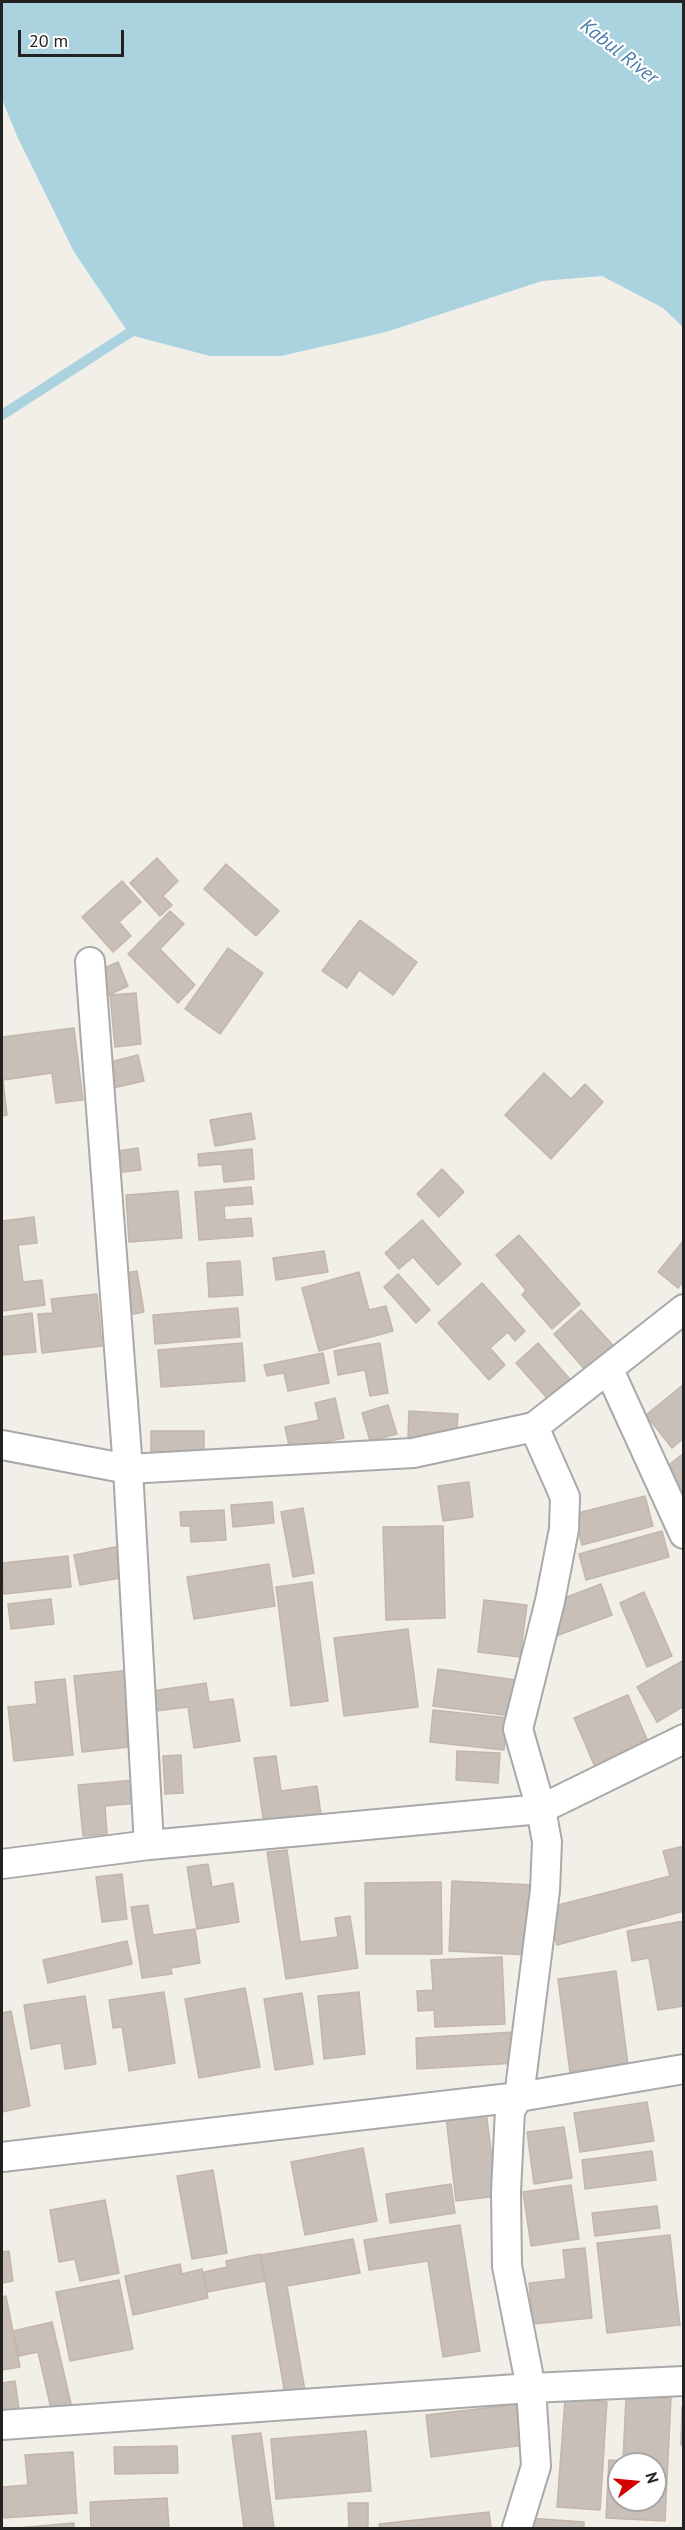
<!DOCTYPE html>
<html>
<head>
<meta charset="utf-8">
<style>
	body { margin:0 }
	#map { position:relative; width:685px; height:2530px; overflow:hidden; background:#f2efe9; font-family:"PT Sans",sans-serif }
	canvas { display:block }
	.frame { position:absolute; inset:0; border:3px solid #222; pointer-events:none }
	.north { position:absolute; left:607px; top:2452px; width:60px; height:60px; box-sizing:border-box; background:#fff; border:2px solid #a7a7a7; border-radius:50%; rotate:74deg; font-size:16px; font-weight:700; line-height:24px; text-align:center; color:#222 }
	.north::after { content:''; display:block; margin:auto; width:21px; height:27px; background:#d40000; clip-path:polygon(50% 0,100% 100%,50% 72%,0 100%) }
	.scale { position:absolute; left:18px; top:30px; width:106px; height:27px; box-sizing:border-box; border:3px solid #222; border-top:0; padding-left:8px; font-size:18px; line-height:21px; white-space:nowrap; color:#222; -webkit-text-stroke:4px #fff; paint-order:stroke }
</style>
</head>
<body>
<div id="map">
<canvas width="685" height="2530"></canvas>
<div class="frame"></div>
<div class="north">N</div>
<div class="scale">20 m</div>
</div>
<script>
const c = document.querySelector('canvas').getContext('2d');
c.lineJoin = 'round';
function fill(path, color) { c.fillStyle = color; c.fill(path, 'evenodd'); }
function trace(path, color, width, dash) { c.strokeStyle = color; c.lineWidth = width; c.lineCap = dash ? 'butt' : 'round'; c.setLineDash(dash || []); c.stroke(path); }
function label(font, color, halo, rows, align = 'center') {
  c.font = font + ' "PT Sans",sans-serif'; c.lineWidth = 4.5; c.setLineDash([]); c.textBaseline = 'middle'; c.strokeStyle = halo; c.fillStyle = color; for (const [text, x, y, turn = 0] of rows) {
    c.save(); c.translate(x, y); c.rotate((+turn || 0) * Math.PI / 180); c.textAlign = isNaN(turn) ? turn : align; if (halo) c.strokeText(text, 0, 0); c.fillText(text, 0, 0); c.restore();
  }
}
fill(new Path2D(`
	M2 2H683V327L663 308 602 276 542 281 386 332 281 356H210L130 335 74 252 17 136 2 99Z`), '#aad3df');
trace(new Path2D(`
	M2 415 140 326`), '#aad3df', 10);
const building = new Path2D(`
	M157 858 178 881 163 896 172 905 160 916 130 883Z
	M226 864 279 911 256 936 204 889Z
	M122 881 141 902 119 922 131 936 113 952 82 917Z
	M170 911 184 924 160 949 195 985 178 1003 128 954Z
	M360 920 417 962 393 995 359 970 347 988 322 971Z
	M228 948 263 973 220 1034 185 1009Z
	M118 962 128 986 102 998 91 974Z
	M136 993 141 1044 115 1047 110 995Z
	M74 1028 83 1100 56 1103 52 1073 3 1080 7 1115 2 1116V1037Z
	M138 1055 144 1081 104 1090 98 1065Z
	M544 1073 571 1099 585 1084 603 1102 551 1159 505 1115Z
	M251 1113 255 1139 215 1146 210 1120Z
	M138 1148 141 1170 114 1173 111 1152Z
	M252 1149 254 1179 224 1182 222 1164 199 1166 198 1154Z
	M442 1169 464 1192 439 1217 417 1194Z
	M251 1187 253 1204 224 1206 225 1220 251 1218 253 1236 199 1240 195 1192Z
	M178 1191 182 1238 129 1242 126 1195Z
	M34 1217 37 1243 18 1245 23 1282 42 1280 45 1305 2 1311V1221Z
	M422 1220 461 1264 438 1285 413 1257 399 1269 385 1253Z
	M519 1235 580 1304 552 1329 522 1295 526 1290 496 1255Z
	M684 1240V1280L678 1288 658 1272Z
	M324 1251 328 1272 276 1280 273 1258Z
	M240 1261 243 1295 209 1297 207 1263Z
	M137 1271 144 1312 122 1316 115 1275Z
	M359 1272 369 1310 386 1306 393 1331 319 1351 302 1288Z
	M398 1274 430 1310 416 1323 384 1287Z
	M482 1283 525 1331 515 1341 508 1332 490 1348 505 1365 489 1380 438 1323Z
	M97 1294 102 1346 42 1353 38 1314 53 1313 51 1299Z
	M238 1308 240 1337 155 1344 153 1315Z
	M581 1310 620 1353 592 1378 554 1334Z
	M32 1313 36 1352 2 1355V1317Z
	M242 1343 245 1381 161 1387 158 1350Z
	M380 1343 388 1393 370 1396 365 1370 338 1375 334 1351Z
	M538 1343 576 1386 554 1406 516 1363Z
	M323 1353 329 1383 288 1391 284 1373 267 1376 264 1365Z
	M684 1384V1438L672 1448 646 1415Z
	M335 1398 344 1438 290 1450 285 1427 319 1420 315 1403Z
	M388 1405 397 1434 370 1441 362 1413Z
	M409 1411 458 1414 456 1440 408 1437Z
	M151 1431H204V1460H151Z
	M684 1453V1491L665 1468Z
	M469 1482 473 1517 443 1521 438 1486Z
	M645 1496 653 1526 582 1545 574 1514Z
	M272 1502 274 1523 233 1527 231 1505Z
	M303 1508 314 1573 293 1577 281 1512Z
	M224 1510 226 1540 191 1542 190 1526H181L180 1512Z
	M443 1526 445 1618 386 1620 383 1527Z
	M662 1531 669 1557 586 1580 579 1554Z
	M120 1546 126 1577 80 1585 74 1555Z
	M68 1556 71 1587 4 1594 2 1563Z
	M269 1564 275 1606 194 1619 187 1577Z
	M312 1582 328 1701 291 1706 276 1587Z
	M601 1584 612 1615 556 1636 567 1597Z
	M644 1592 672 1656 647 1667 620 1603Z
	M51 1599 54 1624 11 1629 8 1604Z
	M484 1600 527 1605 520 1657 478 1652Z
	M408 1629 418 1707 344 1716 334 1638Z
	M684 1660V1706L657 1722 637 1687Z
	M438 1669 516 1680 512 1716 433 1706Z
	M132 1670 139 1746 82 1752 74 1676Z
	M65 1679 73 1755 14 1761 8 1707 37 1704 35 1682Z
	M206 1683 209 1702 233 1699 240 1741 194 1748 188 1707 156 1711 152 1691Z
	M628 1695 652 1751 598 1774 574 1718Z
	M433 1710 508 1718 504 1750 430 1742Z
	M457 1751 500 1753 498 1783 456 1780Z
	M181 1755 183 1793 165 1794 163 1756Z
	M276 1756 281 1791 317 1786 322 1822 265 1831 254 1758Z
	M135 1780 138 1803 105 1806 107 1834 83 1836 78 1785Z
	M684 1846V1911L557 1945 547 1908 670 1876 663 1851Z
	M287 1850 300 1942 338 1937 335 1918 350 1916 358 1968 286 1979 267 1852Z
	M208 1864 212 1887 233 1883 239 1922 197 1929 187 1867Z
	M122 1874 127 1919 102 1922 96 1877Z
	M452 1881 533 1885 529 1955 449 1951Z
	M441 1882 442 1954H366L365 1883Z
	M148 1905 153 1935 195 1929 200 1963 171 1968 172 1974 142 1978 131 1907Z
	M684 1921V2006L658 2010 649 1958 632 1961 627 1931Z
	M127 1941 132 1964 48 1983 43 1960Z
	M502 1957 505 2024 435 2027 434 2010 418 2011 417 1991 433 1990 431 1960Z
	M616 1971 628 2065 570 2073 558 1979Z
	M245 1988 260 2067 199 2078 185 1999Z
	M164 1992 175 2063 129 2071 122 2027 113 2028 109 2000Z
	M359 1992 365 2054 324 2059 318 1996Z
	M302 1993 313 2064 275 2070 264 1999Z
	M85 1996 96 2064 65 2069 61 2043 31 2049 24 2005Z
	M11 2011 30 2106 2 2112V2013Z
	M514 2032 516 2063 417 2069 416 2038Z
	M647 2102 654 2141 580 2152 574 2113Z
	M485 2104 497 2196 456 2201 445 2109Z
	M564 2127 572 2178 534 2184 527 2132Z
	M363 2148 377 2221 305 2235 291 2162Z
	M652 2151 656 2180 585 2189 582 2160Z
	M213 2170 227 2253 192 2259 177 2176Z
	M451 2184 455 2213 390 2223 386 2194Z
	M571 2185 579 2239 531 2246 523 2192Z
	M105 2200 119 2273 80 2281 75 2259 59 2262 50 2210Z
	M657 2206 660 2228 595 2236 592 2213Z
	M460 2225 480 2351 443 2357 428 2261 369 2270 364 2240Z
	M670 2235 680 2325 607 2333 597 2243Z
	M353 2239 360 2273 287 2286 306 2397 286 2400 261 2255Z
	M585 2248 592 2318 533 2324 529 2283 566 2279 563 2250Z
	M9 2251 13 2281 2 2283V2252Z
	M260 2254 265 2281 207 2292 204 2272 227 2267 226 2261Z
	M180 2264 182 2274 202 2269 208 2298 133 2315 125 2276Z
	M119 2280 133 2349 70 2361 56 2292Z
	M6 2296 20 2367 2 2370V2297Z
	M52 2322 72 2408 52 2413 38 2352 19 2356 13 2331Z
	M15 2381 19 2409 2 2412V2383Z
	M626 2396 671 2398 665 2521 606 2518 609 2460 623 2461ZM619 2464H655V2500H619Z
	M565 2399 607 2402 600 2510 557 2507Z
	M520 2404 525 2445 431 2457 426 2415Z
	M682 2407H684V2445H681Z
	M366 2431 371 2491 276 2499 271 2439Z
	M261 2433 274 2528H244L232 2436Z
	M177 2446 178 2473 115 2474 114 2447Z
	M73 2452 77 2513 2 2518V2487L28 2485 25 2455Z
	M167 2498 169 2528H91L90 2502Z
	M348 2503H368V2528H349Z
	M489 2512 491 2528H380L379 2524Z
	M528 2518 584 2522V2528H528Z
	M74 2523V2528H17Z`);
fill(building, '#c7bfb8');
trace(building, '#c4b6ab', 1.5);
const minor = new Path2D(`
	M90 962 128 1469 149 1845
	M609 1370 684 1534
	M2 1445 128 1469 413 1453 534 1427 684 1309
	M2 1864 149 1845 541 1809 684 1739
	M2 2157 519 2097 684 2069
	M2 2425 531 2388 684 2381
	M517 2528 536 2466 531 2388 507 2266 506 2192 510 2110 519 2097 545 1890 547 1842 541 1809 518 1729 550 1601 564 1529 565 1497 534 1427`);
trace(minor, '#a9a9a9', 32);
trace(minor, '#fff', 28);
label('italic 20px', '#4a7aab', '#fff', [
	["Kabul River",619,52,38]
]);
</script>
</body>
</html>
